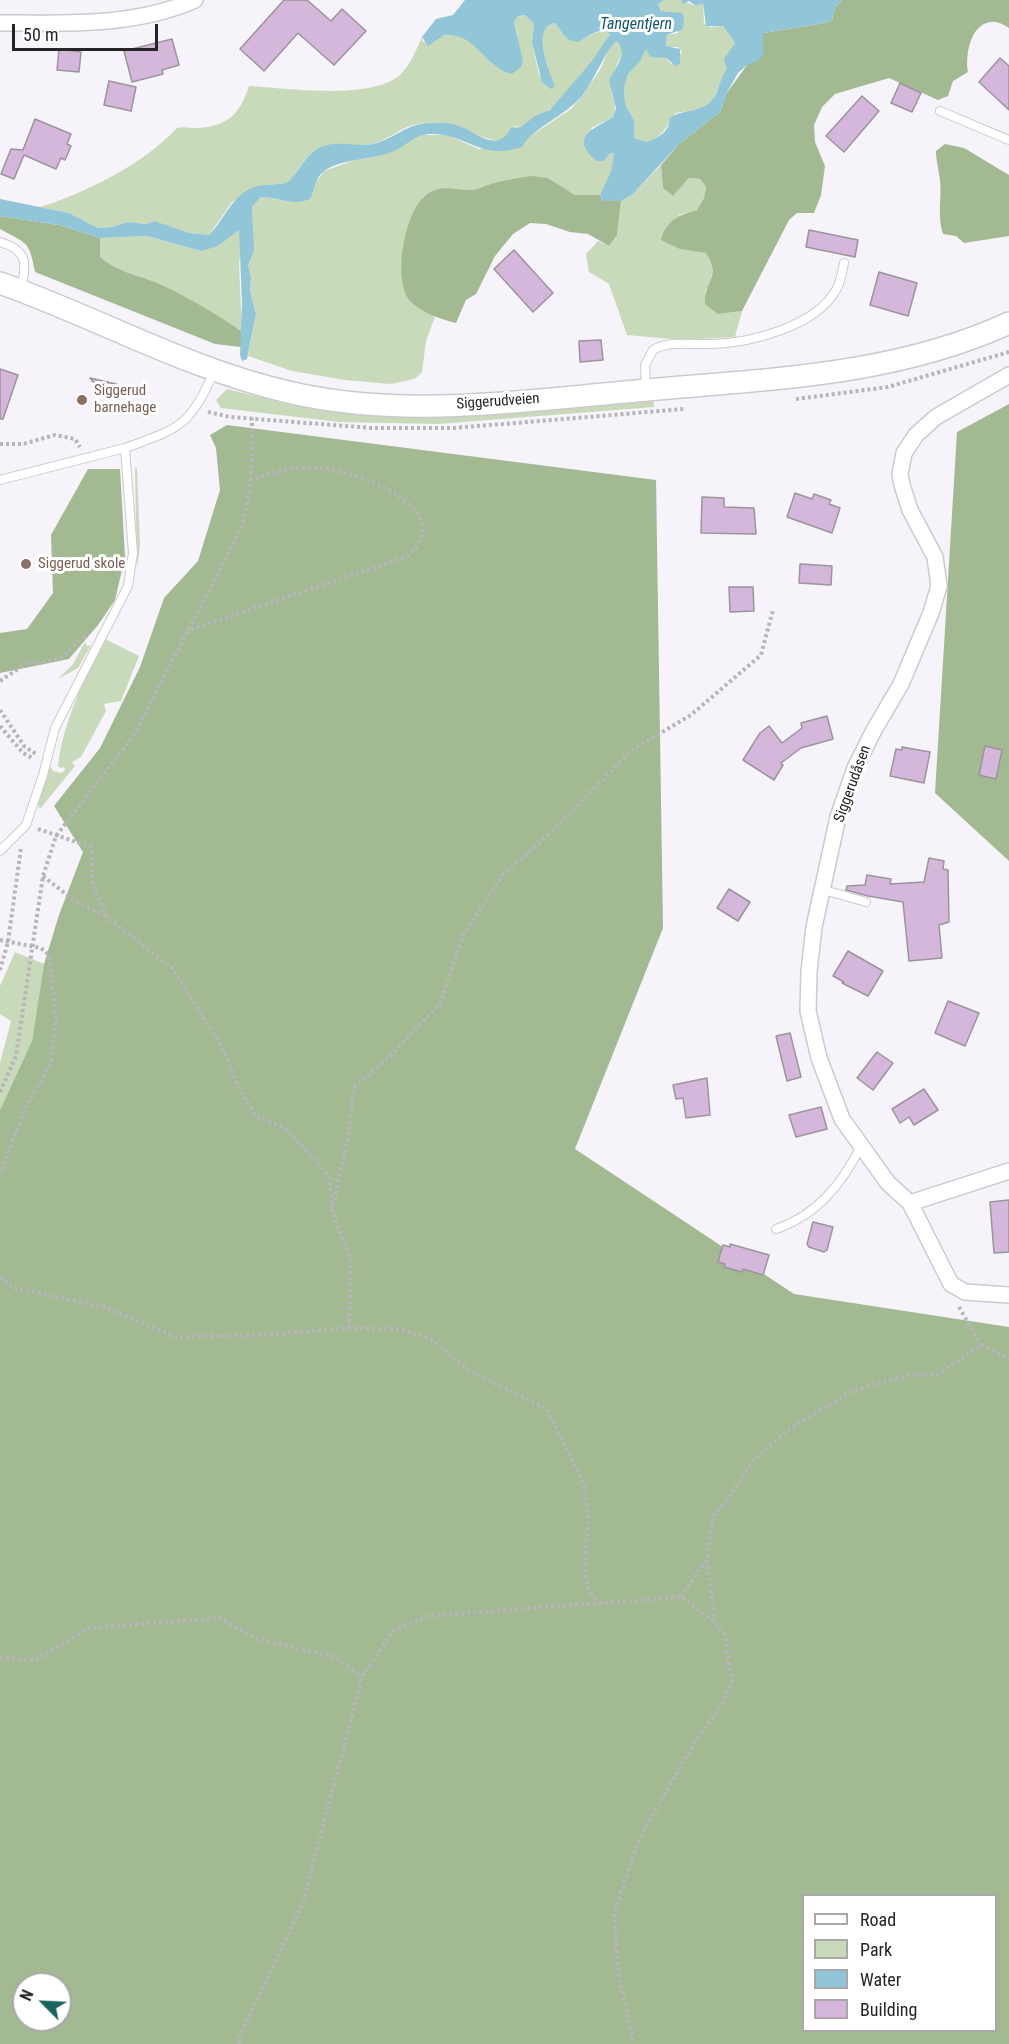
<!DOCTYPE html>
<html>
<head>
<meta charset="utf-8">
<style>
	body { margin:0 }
	#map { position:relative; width:1009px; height:2044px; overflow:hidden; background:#f6f3fa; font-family:"Roboto Condensed",sans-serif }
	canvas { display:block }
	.legend { position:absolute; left:802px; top:1894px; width:195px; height:138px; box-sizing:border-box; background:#fff; border:2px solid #a8a7a9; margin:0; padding:8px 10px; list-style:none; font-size:18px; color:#252427 }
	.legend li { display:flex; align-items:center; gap:12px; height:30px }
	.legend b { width:30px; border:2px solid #a8a7a9 }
	.north { position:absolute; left:12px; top:1972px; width:60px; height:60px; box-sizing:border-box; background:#fff; border:2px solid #a8a7a9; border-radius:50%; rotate:294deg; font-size:16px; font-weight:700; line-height:24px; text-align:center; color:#252427 }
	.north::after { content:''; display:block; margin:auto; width:21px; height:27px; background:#19655f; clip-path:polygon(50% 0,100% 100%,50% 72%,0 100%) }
	.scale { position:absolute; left:12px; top:24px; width:146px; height:27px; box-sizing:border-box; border:3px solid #252427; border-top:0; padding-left:8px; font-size:18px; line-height:21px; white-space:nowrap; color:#252427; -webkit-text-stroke:4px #fff; paint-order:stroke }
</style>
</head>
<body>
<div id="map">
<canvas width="1009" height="2044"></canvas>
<ul class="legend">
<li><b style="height:8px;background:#fff"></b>Road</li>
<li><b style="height:16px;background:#c8daba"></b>Park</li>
<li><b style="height:16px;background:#91c5d8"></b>Water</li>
<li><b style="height:16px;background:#d6b7dc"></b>Building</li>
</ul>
<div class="north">N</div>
<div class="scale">50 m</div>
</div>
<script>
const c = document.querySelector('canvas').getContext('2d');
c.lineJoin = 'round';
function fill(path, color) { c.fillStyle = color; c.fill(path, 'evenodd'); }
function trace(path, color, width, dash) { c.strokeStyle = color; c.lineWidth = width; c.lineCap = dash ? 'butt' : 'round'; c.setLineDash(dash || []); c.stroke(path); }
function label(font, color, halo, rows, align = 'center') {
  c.font = font + ' "Roboto Condensed",sans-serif'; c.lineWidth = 6; c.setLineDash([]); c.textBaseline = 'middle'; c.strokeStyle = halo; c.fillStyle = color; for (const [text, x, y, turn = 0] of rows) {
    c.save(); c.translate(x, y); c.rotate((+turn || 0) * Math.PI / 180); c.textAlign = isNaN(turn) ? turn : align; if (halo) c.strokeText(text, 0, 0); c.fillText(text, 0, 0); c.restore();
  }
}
fill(new Path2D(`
	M681 0 696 6 700 2 703 3 704 23 710 27 723 26 735 43 727 57V69L712 101 700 109 676 113C667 125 654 153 634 138V120L625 104 624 88 628 74 646 48 649 53 667 58 672 65 682 52 678 47H666L667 35 678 33 670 12 661 11 658 4 664 0Z
	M525 15 534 24 532 42 539 75 551 77C547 63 532 27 555 23 564 33 563 41 579 42 590 35 597 29 610 33 603 50 565 100 549 110 540 116 531 120 521 127L516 126 500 141C465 136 451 114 410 126 397 130 386 141 372 144 354 147 336 142 317 149 304 155 298 175 286 183L267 185 232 202 209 235 189 233 155 221 146 224 127 222 112 227 98 228 69 213 40 207C86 193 145 163 177 128 185 126 192 129 200 128 230 125 240 113 249 86 286 88 373 101 401 74 411 64 416 50 422 37L423 42C432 41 438 37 446 35 466 31 485 55 497 67L518 36 514 22 518 16Z
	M617 41 622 50C620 64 610 73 611 88 612 99 618 104 613 117L591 128 604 161 609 154 614 153 611 171 600 195H575L548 178 488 185 477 190 424 196C398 236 407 256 410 301L435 317 426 341 422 372 416 378 406 381 390 384 345 380 292 371 248 356 256 314 250 291 251 277 248 265 253 242 252 207 261 197C280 197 292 207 310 199L315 184 324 171 352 161 379 156 417 135H447L479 149 526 139 571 109 584 94 601 68 610 46Z
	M661 165 663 188 673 196 689 178 700 179 706 187 704 198 697 210 679 215 680 249 706 252C715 268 714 277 705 292L718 314 742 311 735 337 683 340 627 335 609 284 589 272 586 254 598 241 609 246 617 235 621 201 633 194Z
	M239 230 242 245 239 264 242 332 164 286 110 266 100 257V238L147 236 201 251 227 239Z
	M227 389 291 405 398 417 470 415 653 399 654 407 438 424 339 422 221 408 216 400Z
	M137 468 140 545 137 569 135 469Z
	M105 639 139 656 121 701 104 704 106 711 81 757 72 762 75 766 40 809 37 803 49 764 53 771 61 773 65 770 64 767 61 768 58 766C63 722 85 677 105 639Z
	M85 642 87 646 91 645 78 668 58 679 73 664Z
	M15 952 44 964 32 1041 0 1110V1063L11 1021 0 1014V986Z`), '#c8daba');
fill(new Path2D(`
	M842 0H1009V28C1004 25 997 21 991 22 970 24 965 56 968 72L953 81 948 96 938 100 889 78 835 94 822 107 814 125 815 142 825 166 821 195 814 213H797L789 220 742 311 718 314 705 304C704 279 722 279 706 253L680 249 661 240C666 221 678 215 697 210L704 198 706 187 700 179 689 178 673 196 663 188 661 165 679 144 720 112 726 94 747 65 763 33 825 23 832 20 835 7Z
	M945 144 964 148 1009 175V236L964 243 956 236 943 234C937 213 942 199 940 180 939 170 936 161 936 151Z
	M532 176 548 178 575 195H600L603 201H621L617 235 609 246 588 234 570 232 546 224 530 223 513 234 495 256 476 294 466 300 456 323C440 319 423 313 411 302 391 281 405 211 426 195 442 183 456 191 474 190 480 189 486 185 491 184 505 180 518 178 532 176Z
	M0 216 59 225 100 238V257C118 273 143 276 164 286 190 299 219 315 242 332L241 347 215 344 35 272C29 241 28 244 0 229Z
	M1009 404V861L935 793 957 432Z
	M227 425 656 480 663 928 575 1149 794 1294 1009 1327V2044H0V1110L32 1041 44 964 59 915 83 852 54 806 100 748 140 667 164 598 198 561 220 490 216 448 210 435ZM804 1896H996V2030H804ZM24 1984H60V2020H24Z
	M88 469H120L125 557 115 600 98 625 69 659 0 673V633L27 629 53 593 51 535Z`), '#a3b991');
fill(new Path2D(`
	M465 0H664L658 4 661 11 682 13 684 17 683 29 667 35 666 46 680 49V64L675 66 667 58 650 57 646 49 640 61 628 74 624 88 625 104 634 120V138L646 142C659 138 669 132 670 118 682 109 699 113 710 102 719 94 719 79 727 69L724 59 735 43 723 26H706L703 3 696 6 689 1 683 4 681 0H842L835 7 832 20 825 23 763 33V54L759 60 747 65 738 73 726 94 720 112 679 144 633 194 621 201H603L600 195 611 171 614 153 609 154 604 161H597C568 137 594 129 613 117L616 108 609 81C614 68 629 56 617 41 608 45 592 85 582 96 565 116 531 129 522 147 480 161 468 134 432 134 415 134 410 143 396 150 374 161 345 157 324 171 315 178 315 190 310 199 292 207 280 197 261 197L252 207 254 250 248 265 251 277 250 291 256 314 247 359 242 361 240 355 242 303 239 230 218 246 201 251 147 236 100 238 59 225 0 216V199L5 200 69 213 98 228 112 227 127 222 146 224 155 221 189 233 209 235C225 219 231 196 254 187 264 184 276 185 286 183 299 174 304 156 317 149 337 138 357 149 377 143 395 137 408 124 428 123 437 123 448 122 456 125 477 131 496 155 511 128L521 127 535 116 550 110 592 61 610 34C601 26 588 36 579 42 563 41 564 33 555 23 530 27 550 73 555 86L551 89 542 82 532 42 534 24 525 15 518 16 514 22 523 61 521 67 512 74C485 69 477 32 444 35L428 46 422 37 436 19 453 15Z`), '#91c5d8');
const building = new Path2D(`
	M284 0H307L331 21 342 9 366 31 334 65 298 33 264 71 240 49Z
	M172 39 179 65 162 70 163 74 132 82 124 51Z
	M59 49 81 52 79 72 57 70Z
	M1000 58 1009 66V110L979 82Z
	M109 81 136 87 131 111 104 105Z
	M900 83 921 93 912 112 891 103Z
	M862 96 879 111 844 152 826 136Z
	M35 119 71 134 67 144 71 146 65 160 61 158 56 169 24 155 14 179 1 174 11 149 23 150Z
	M809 230 858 240 855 257 806 247Z
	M514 250 553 293 533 312 494 269Z
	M879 272 917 283 908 316 870 305Z
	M601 340 603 360 580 362 579 341Z
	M0 369 18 375 3 419H0Z
	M90 378 116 384V397H105Z
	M795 493 812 499 814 494 831 500 829 504 840 508 832 533 787 517Z
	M702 497 724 498V507L754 508 756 534 701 533Z
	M800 564 832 566 831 585 799 583Z
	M729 587H753L754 611 730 612Z
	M827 716 833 739 801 748 781 763 783 765 774 780 743 760 760 733 769 726 782 743 802 728 801 723Z
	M985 746 1002 750 996 779 979 775Z
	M902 747 930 752 924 783 890 776 896 749 902 750Z
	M929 858 944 861 943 869 948 870 949 922 939 925 942 958 909 961 903 902 868 896 846 890 847 886 865 885 867 875 891 879 890 884 924 882Z
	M729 889 750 902 738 921 717 908Z
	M848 951 883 971 868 996 842 983 844 982 833 976Z
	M948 1001 979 1013 965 1046 935 1033Z
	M790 1033 801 1077 787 1081 776 1036Z
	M877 1052 893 1063 873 1090 857 1078Z
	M707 1078 710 1115 686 1118 683 1098 676 1099 673 1085Z
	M924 1089 938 1110 914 1125 909 1117 900 1123 892 1109Z
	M821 1107 827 1129 796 1137 789 1115Z
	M1009 1200V1252L994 1253 990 1202Z
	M813 1222 833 1227 827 1250 824 1252 809 1247 807 1244Z
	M730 1244 769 1255 763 1275 743 1269 742 1272 724 1267 725 1264 718 1262 723 1245 730 1247Z`);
fill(building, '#d6b7dc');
trace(building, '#9a959b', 1.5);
const lane = new Path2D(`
	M940 111 1009 140
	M0 242C28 250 27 264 21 289
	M646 388 645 365 653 350C670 340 693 345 712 344 751 343 816 326 836 290 841 282 842 272 844 263
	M0 480 125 448
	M0 851 26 825 43 775 55 728 128 586 133 553 125 448C180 428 189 427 214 372
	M824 890 866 902
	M776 1229C817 1215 842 1184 861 1146`);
const street = new Path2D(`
	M0 23C66 23 133 27 195 0
	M1009 375 936 417 916 435 904 453 900 474 902 485 910 510 935 557 939 586 931 613 901 684 874 730 855 768 838 817 814 927 809 972 808 1011 819 1058 842 1119 888 1183 910 1203 951 1284 965 1292 1009 1295
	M910 1203 1009 1171`);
const secondary = new Path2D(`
	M0 283C96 317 188 369 288 392 402 419 522 401 636 391 763 379 892 377 1009 323`);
trace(lane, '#ccc9d0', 10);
trace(street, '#ccc9d0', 18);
trace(secondary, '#ccc9d0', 24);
trace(new Path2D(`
	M796 399 888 387 1009 352
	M208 412 230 417 372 428H454L684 409
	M0 444H23L55 435 75 439 80 447
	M251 480 252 418
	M0 681 27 663 45 662 64 656 80 639 87 636
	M0 710 24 746 36 754
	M0 726 23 753 34 759
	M38 829 91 847 93 886 107 917 173 969 223 1049 237 1084 255 1116 284 1127 329 1175 332 1208
	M43 876 72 899 107 917
	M0 940 41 948 49 955 56 1016 51 1062 25 1109 0 1174
	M0 970 8 942 21 848
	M0 1092 16 1056 43 876 56 836 134 735 242 527 251 480C273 472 294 466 318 468 355 470 461 508 408 556L186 631
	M0 1277 14 1288 104 1307 176 1337 264 1335 349 1328 399 1329 431 1339 468 1370 548 1410 584 1486 588 1516 585 1570 588 1588 597 1602
	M959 1307 981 1345
	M349 1328 351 1261 332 1211 350 1127 353 1089 390 1056 440 1004 463 935 502 876 551 832 632 750 691 715 761 655 773 610
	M707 1560 715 1621
	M681 1597 707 1559 714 1515 727 1500 753 1460 785 1432 850 1392 907 1375H937L981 1345 1009 1359
	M0 1658 35 1660 89 1628 219 1618 257 1639 335 1657 362 1677
	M239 2044V2038L303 1903 362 1677 393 1631 428 1616 681 1597 715 1622 725 1635 732 1682 721 1706 696 1740 640 1837 614 1913 619 1978 634 2044`), '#b7b5ba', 4, [3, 3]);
trace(lane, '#fff', 8);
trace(street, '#fff', 15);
trace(secondary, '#fff', 21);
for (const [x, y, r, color] of [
	[82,400,6,"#8d6e63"],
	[26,564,6,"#8d6e63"]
]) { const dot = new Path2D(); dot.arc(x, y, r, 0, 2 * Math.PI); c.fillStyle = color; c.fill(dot); trace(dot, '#fff', 2); }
label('15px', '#785e54', '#fff', [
	["Siggerud",94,391],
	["barnehage",94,408],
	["Siggerud skole",38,564]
], 'left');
label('15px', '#252427', '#fff', [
	["Siggerudveien",498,402,-4],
	["Siggerudåsen",853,784,-70]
]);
label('italic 16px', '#12566b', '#fff', [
	["Tangentjern",636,25]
]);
</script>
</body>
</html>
